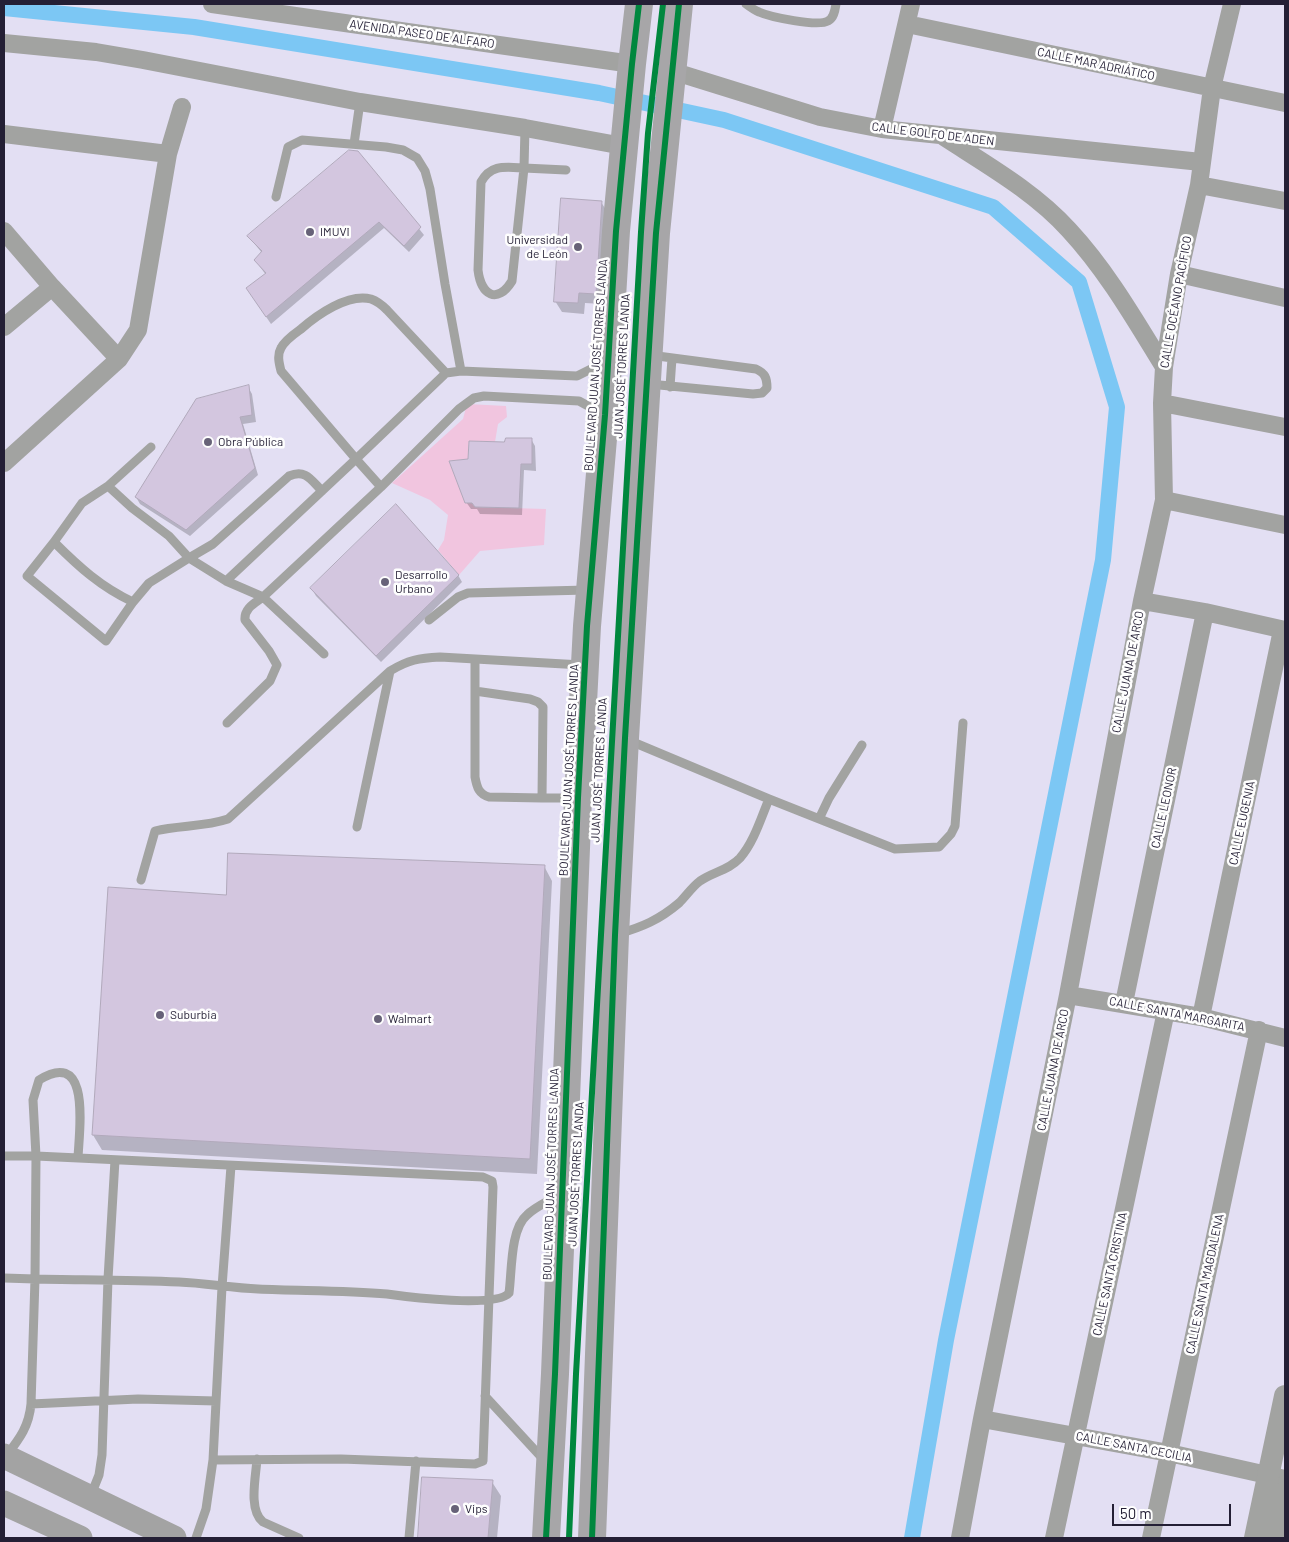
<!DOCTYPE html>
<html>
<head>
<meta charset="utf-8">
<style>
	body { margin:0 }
	#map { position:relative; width:1289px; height:1542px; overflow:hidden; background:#e3dff3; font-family:Barlow,sans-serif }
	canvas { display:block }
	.frame { position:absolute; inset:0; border:5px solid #241f35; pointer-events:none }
	.scale { position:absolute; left:1112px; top:1504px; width:119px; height:22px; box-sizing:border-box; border:2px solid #241f35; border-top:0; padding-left:6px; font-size:15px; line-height:18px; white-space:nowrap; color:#241f35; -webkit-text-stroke:4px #fefefe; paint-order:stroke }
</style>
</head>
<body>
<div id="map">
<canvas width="1289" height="1542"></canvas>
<div class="frame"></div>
<div class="scale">50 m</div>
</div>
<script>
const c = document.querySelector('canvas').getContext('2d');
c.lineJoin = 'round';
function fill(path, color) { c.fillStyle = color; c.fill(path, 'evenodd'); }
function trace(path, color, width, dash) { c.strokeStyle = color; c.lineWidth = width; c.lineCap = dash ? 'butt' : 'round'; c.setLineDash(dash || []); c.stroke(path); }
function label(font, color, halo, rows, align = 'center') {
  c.font = font + ' Barlow,sans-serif'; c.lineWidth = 5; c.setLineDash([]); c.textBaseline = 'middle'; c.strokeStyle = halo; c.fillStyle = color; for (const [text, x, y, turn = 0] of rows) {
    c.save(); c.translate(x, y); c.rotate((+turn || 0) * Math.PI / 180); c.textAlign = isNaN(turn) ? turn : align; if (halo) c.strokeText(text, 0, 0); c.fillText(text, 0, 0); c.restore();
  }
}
fill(new Path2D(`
	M467 404 506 406 507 417 498 424 495 442 469 441 468 459 449 461 462 492 475 507 546 509 544 545 480 551 459 575 438 550 444 540 448 515 430 500 392 483 463 419Z`), '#f1c5df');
fill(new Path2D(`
	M358 152 424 235 409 252 384 228 271 324 252 296 266 275 255 260 262 253 249 237Z
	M601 202 608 213 602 304 585 303 584 314 562 312 555 301Z
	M248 387 252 394 256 422 243 424 258 475 190 536 140 504 136 497Z
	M531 439 535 446 536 471 524 470 522 515 480 514 477 509H471L466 502 469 460 505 444Z
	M458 575 462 582 381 662 316 596 312 589Z
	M544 866 552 881 537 1174 102 1150 93 1135 227 897Z
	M423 1479 492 1482 501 1496 497 1538H419Z`), '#0003');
trace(new Path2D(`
	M4 8 194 27 599 93 724 120 993 207 1079 282 1117 407 1103 560 946 1340 912 1538`), '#7cc7f4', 16);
const building = new Path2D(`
	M349 150 358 151 421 227 404 246 379 222 266 317 246 288 266 273 254 260 262 251 247 236Z
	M561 198 602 201 596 294 579 293 578 303 554 302Z
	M249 385 252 415 240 417 255 468 186 530 135 497 196 399Z
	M506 438H532V464H521L519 508 475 507 472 503H465L449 461 468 459 469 441 504 442Z
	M396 504 459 575 376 656 310 588Z
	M228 853 545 865 530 1159 92 1135 108 887 226 895Z
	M422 1477 493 1480 488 1538H418Z`);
fill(building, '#d3c6df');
trace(building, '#b1a9bb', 1);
trace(new Path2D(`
	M746 4C750 7 754 10 759 12 770 17 818 27 828 21 834 18 835 10 836 4
	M525 128 524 168C505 167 491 164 481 182L478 270C481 295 497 305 512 281L524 168 566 170
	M354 144 360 102
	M276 197 288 147 302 140 386 147 403 150 417 158 425 171 430 189 445 284 461 371
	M649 384 753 394 762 393 767 388C767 378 765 373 756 369L650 355
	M670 387 672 358
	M601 413 579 401 484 396 474 398 459 409 381 487 356 459 446 373 461 371 577 376 603 363
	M151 447 108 486 82 503 54 542C79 567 101 587 133 602L149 583 189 558 226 581 263 597 324 654
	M108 486 132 508 169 536 189 558 213 544 289 476C306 469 311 480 322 491
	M54 542 27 576 106 641 133 602
	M226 581 356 459 281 371C279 363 277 355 281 348 285 340 294 334 301 329 317 315 348 293 371 299 377 301 382 305 387 310L446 373
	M429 620 458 597 468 593 587 590
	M475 691 530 699 538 702 543 707 542 798 489 797C479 794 477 788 475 777V659
	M227 723 270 681 277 665 269 651 245 620C244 608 255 603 263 597L381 487
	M628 740 769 799 895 849 939 847 951 834 955 826 963 723
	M542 798H575
	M819 819 829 798 862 745
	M357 827 390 671
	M141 880 155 831C179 825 204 827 228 819L390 671C408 660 419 658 440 657L582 665
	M618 934C642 927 659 920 679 903 686 896 692 887 700 881 713 872 729 870 740 858 754 842 761 818 769 799
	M4 1156H36L483 1177 492 1181 493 1187 483 1461 475 1464 341 1459 213 1460
	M4 1278 35 1279 36 1156 33 1100 39 1080C92 1047 79 1131 78 1158
	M485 1396 544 1460
	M216 1401 138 1399 31 1404 35 1279C83 1280 131 1280 179 1282 205 1283 232 1288 258 1289 301 1291 344 1290 387 1294 408 1297 497 1308 509 1293 512 1272 510 1229 527 1215 535 1207 547 1202 557 1196
	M7 1455C20 1438 29 1426 31 1404
	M257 1459C256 1476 248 1510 263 1522L299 1538
	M91 1495 99 1475 102 1455 108 1279 115 1160
	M196 1538 206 1509 213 1460 222 1287 231 1166
	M409 1538 416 1461`), '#a2a3a1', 9);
trace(new Path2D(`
	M212 4 632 64
	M907 24 1285 103
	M4 43 96 52 143 60 360 102 525 128 623 146
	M672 71 820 117 882 129 1201 162
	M882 129 911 4
	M4 134 168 154
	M944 137C987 165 1035 192 1069 230 1107 271 1135 320 1164 367
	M1199 185 1285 201
	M4 231 52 287 119 359
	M1179 274 1285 298
	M4 327 52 287
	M1162 403 1285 427
	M4 463 119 359 138 330 168 154 182 107
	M1164 500 1285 525
	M1142 601 1205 612 1285 630
	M1068 995 1201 1017 1285 1038
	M1124 1003 1205 612
	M1201 1017 1282 630
	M982 1419 1169 1453 1285 1479
	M960 1538 982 1419 1068 995 1142 601 1164 500 1162 403 1164 367 1179 274 1199 185 1212 88 1232 4
	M1054 1538 1166 1011
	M1151 1538 1259 1030`), '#a2a3a1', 18);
trace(new Path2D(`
	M1255 1538 1285 1396
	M1276 1538 1285 1492`), '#a2a3a1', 22);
trace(new Path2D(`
	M4 1456 174 1538
	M4 1503 80 1538`), '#a3a3a3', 25);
trace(new Path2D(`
	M546 1538 555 1374 578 798 587 626 605 415 616 231 632 64 639 4
	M592 1538 615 935 625 738 656 233 679 4`), '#a7a6a8', 28);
trace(new Path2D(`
	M546 1538 555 1374 578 798 587 626 605 415 616 231 632 64 639 4
	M569 1538 576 1374 641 232 648 133 663 4
	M592 1538 615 935 625 738 656 233 679 4`), '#00873e', 6);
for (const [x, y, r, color] of [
	[310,232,5,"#676278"],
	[578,247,5,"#676278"],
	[208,442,5,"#676278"],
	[385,582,5,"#676278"],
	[160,1015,5,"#676278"],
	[378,1019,5,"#676278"],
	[455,1509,5,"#676278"]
]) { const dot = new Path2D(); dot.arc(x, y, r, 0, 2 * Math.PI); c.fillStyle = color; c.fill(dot); trace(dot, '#fefefe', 2); }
label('12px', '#241f35', '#fefefe', [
	["AVENIDA PASEO DE ALFARO",422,34,8],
	["CALLE MAR ADRIÁTICO",1096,64,12],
	["CALLE GOLFO DE ADEN",933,134,7],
	["CALLE OCÉANO PACÍFICO",1176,302,-80],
	["BOULEVARD JUAN JOSÉ TORRES LANDA",596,365,-86],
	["JUAN JOSÉ TORRES LANDA",622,366,-87],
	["CALLE JUANA DE ARCO",1128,672,-79],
	["BOULEVARD JUAN JOSÉ TORRES LANDA",569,770,-87],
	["JUAN JOSÉ TORRES LANDA",599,770,-87],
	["CALLE LEONOR",1164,808,-78],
	["CALLE EUGENIA",1242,823,-78],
	["CALLE SANTA MARGARITA",1177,1014,11],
	["CALLE JUANA DE ARCO",1053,1070,-79],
	["BOULEVARD JUAN JOSÉ TORRES LANDA",551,1174,-88],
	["JUAN JOSÉ TORRES LANDA",576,1174,-87],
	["CALLE SANTA CRISTINA",1110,1274,-78],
	["CALLE SANTA MAGDALENA",1205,1284,-78],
	["CALLE SANTA CECILIA",1134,1447,11]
]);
label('12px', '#241f35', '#fefefe', [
	["IMUVI",320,232],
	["Universidad",568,240,"right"],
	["de León",568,254,"right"],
	["Obra Pública",218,442],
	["Desarrollo",395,575],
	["Urbano",395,589],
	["Suburbia",170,1015],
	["Walmart",388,1019],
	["Vips",465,1509]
], 'left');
</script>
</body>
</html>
